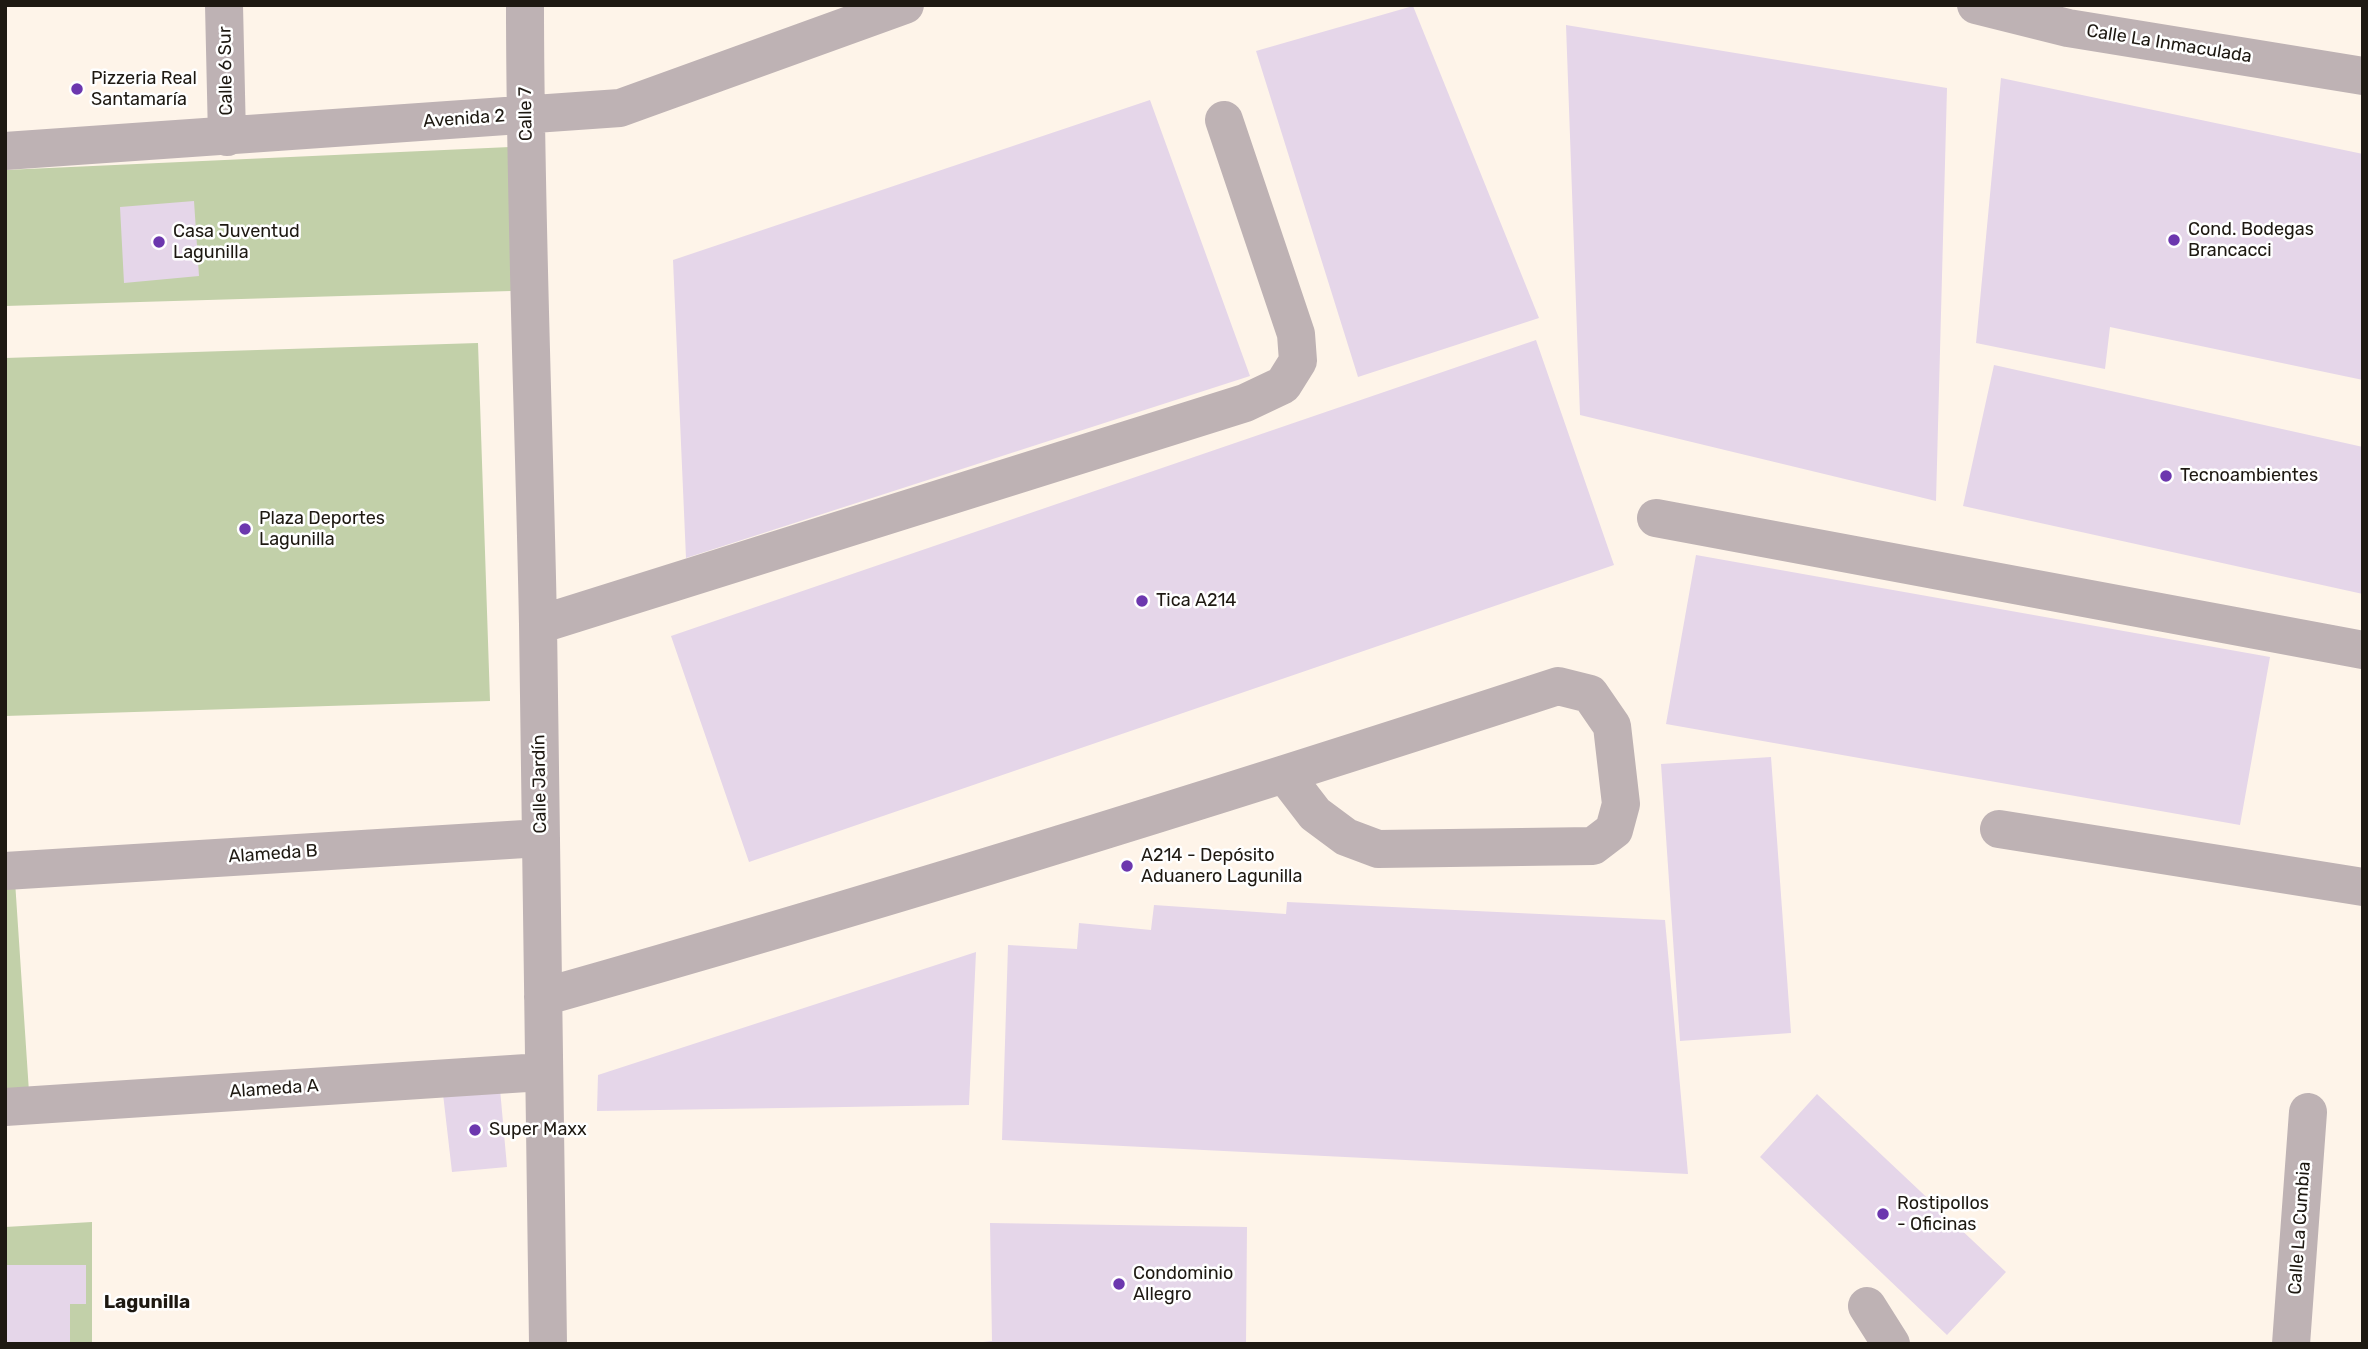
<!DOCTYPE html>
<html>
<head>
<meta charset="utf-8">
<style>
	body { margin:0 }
	#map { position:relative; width:2368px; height:1349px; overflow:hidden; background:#fef4e9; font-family:Rubik,sans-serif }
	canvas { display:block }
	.frame { position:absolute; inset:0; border:7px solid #1e1912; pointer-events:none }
</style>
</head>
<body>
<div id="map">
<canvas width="2368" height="1349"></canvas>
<div class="frame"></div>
</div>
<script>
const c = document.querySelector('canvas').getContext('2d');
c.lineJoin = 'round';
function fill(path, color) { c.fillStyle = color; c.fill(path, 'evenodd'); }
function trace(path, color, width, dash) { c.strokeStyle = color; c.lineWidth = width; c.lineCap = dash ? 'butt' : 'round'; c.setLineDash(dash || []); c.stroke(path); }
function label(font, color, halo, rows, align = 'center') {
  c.font = font + ' Rubik,sans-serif'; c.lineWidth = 5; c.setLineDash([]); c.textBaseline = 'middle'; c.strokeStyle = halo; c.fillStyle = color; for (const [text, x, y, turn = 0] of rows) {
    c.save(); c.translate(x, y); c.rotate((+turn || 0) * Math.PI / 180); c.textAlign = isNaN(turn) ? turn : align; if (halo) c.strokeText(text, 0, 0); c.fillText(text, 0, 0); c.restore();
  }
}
fill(new Path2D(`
	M510 147 511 291 5 306V170Z
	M478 343 490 701 5 716V358Z
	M15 881 29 1092 5 1093V882Z
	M92 1222V1344H70V1304H86V1266L5 1265V1227Z`), '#c2d0a9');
fill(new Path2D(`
	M1413 6 1539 318 1358 377 1256 51Z
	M1566 25 1947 88 1936 501 1580 415Z
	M2001 78 2363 154V380L2110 327 2105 369 1976 343Z
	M1150 100 1250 376 686 558 673 260Z
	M194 201 199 276 124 283 120 207Z
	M1536 340 1614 565 749 862 671 636Z
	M1994 365 2363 447V594L1963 506Z
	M1696 555 2270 657 2240 825 1666 724Z
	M1771 757 1791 1033 1680 1041 1661 764Z
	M1287 902 1665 920 1688 1174 1002 1140 1008 945 1077 949 1079 923 1151 930 1154 905 1286 914Z
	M976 952 969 1105 597 1111 598 1075Z
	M500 1089 507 1167 452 1172 443 1094Z
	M1817 1094 2006 1272 1947 1335 1760 1157Z
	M990 1223 1247 1227 1246 1344H983V1342L992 1341Z
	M5 1265H86V1304H70V1344H5Z`), '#e5d6e9');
trace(new Path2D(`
	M224 5 227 137
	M525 5C525 212 534 418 538 624 543 864 543 1104 548 1344
	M1976 5 2068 28 2363 76
	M5 151 620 108 905 5
	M1656 518 2363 650
	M538 625 1245 403 1283 385 1298 361 1296 334 1224 120
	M1999 829 2363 887
	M5 871 541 838
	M543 997C883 901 1221 796 1558 686L1590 694 1612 726 1621 804 1614 830 1593 846 1378 849 1346 837 1315 814 1285 775
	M5 1107 542 1072
	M1867 1306 1891 1344
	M2291 1344 2308 1112`), '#beb2b4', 38);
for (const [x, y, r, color] of [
	[77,89,7,"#6c37ae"],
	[2174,240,7,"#6c37ae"],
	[159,242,7,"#6c37ae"],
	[2166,476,7,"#6c37ae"],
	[245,529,7,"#6c37ae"],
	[1142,601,7,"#6c37ae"],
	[1127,866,7,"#6c37ae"],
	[475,1130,7,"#6c37ae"],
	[1883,1214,7,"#6c37ae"],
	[1119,1284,7,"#6c37ae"]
]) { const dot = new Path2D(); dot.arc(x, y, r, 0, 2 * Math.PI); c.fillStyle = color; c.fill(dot); trace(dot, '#fff', 2.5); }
label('18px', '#1e1912', '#fff', [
	["Calle La Inmaculada",2169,44,9],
	["Calle 6 Sur",226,71,-91],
	["Calle 7",526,114,-91],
	["Avenida 2",464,119,-4],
	["Calle Jardín",540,784,-91],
	["Alameda B",273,854,-4],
	["Alameda A",274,1089,-4],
	["Calle La Cumbia",2300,1228,-86]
]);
label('18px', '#1e1912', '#fff', [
	["Pizzeria Real",91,79],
	["Santamaría",91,100],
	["Cond. Bodegas",2188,230],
	["Brancacci",2188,251],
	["Casa Juventud",173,232],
	["Lagunilla",173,253],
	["Tecnoambientes",2180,476],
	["Plaza Deportes",259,519],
	["Lagunilla",259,540],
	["Tica A214",1156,601],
	["A214 - Depósito",1141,856],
	["Aduanero Lagunilla",1141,877],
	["Super Maxx",489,1130],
	["Rostipollos",1897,1204],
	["- Oficinas",1897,1225],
	["Condominio",1133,1274],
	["Allegro",1133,1295]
], 'left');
label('bold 19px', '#1e1912', '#fff', [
	["Lagunilla",147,1303]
]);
</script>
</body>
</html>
